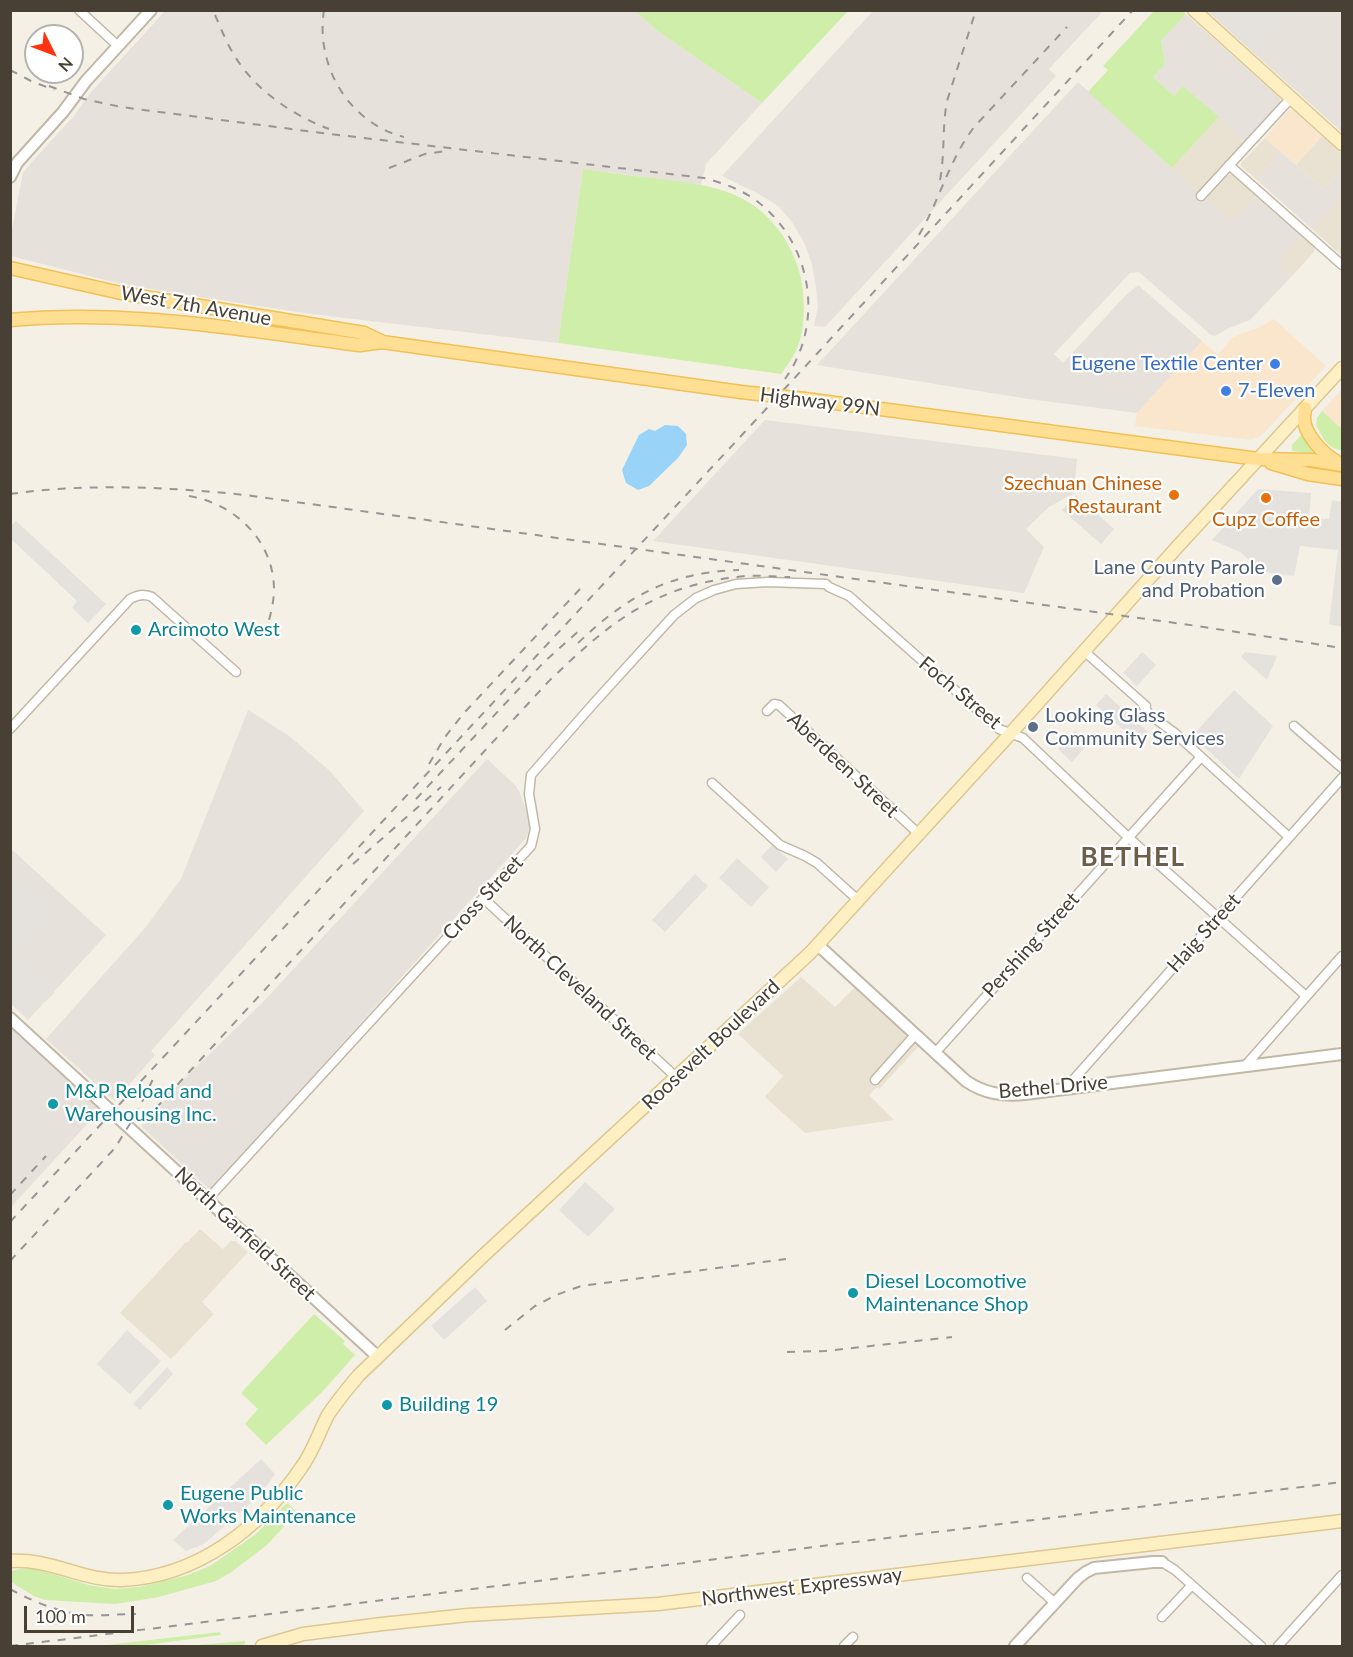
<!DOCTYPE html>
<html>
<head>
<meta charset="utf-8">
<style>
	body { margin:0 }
	#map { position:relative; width:1353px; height:1657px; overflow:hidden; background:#f4f0e5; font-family:Lato,sans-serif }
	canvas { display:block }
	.frame { position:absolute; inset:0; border:12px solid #484034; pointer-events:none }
	.north { position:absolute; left:24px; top:24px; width:60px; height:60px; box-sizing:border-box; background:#fff; border:2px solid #b6b3ae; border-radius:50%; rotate:132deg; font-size:16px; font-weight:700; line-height:24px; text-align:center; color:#484034 }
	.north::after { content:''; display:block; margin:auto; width:21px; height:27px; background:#f31; clip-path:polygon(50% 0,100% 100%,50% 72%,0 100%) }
	.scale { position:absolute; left:24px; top:1606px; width:110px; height:27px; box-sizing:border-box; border:3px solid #484034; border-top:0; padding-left:8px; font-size:18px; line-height:21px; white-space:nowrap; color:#484034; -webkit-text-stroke:4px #fff; paint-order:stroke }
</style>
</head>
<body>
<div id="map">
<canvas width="1353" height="1657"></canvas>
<div class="frame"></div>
<div class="north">N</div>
<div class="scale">100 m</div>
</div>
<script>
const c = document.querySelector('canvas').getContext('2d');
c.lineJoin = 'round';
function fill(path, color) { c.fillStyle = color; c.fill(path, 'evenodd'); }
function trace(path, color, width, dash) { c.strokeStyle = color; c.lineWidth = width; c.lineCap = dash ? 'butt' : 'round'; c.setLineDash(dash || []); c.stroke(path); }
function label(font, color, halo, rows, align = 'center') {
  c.font = font + ' Lato,sans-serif'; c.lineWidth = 4.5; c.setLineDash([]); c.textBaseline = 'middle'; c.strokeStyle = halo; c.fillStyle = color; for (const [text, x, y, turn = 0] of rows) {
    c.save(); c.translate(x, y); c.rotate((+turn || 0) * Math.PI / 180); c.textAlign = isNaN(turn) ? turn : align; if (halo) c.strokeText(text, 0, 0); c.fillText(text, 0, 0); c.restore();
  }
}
fill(new Path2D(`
	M1219 117 1246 142 1199 193 1172 168Z
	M1322 136 1342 154V168L1323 189 1296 165Z
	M1265 138 1281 152 1256 179 1241 166V163Z
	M1232 174 1256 196 1231 223 1206 199 1228 175Z
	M1342 196V256L1312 229Z
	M1302 235 1315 247 1314 252 1291 277 1277 263Z
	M801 977 835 1007 854 988 918 1047 879 1089 877 1087 869 1095 894 1120 805 1133 765 1097 783 1076 738 1034Z
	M200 1229 223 1249 231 1241H235L248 1252 202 1302 214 1314 171 1359 120 1313 186 1242 187 1243Z`), '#e9e2d2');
fill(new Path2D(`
	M1289 110H1294L1322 136 1296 165 1265 138Z
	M1274 319 1326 366 1261 436 1251 440 1135 426 1137 413 1202 341 1218 355 1232 338 1238 335 1258 328Z
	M1342 389V429L1322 411Z`), '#f9e6cd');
fill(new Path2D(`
	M165 11H635L659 32 762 103 706 164 701 185 583 169 558 343 311 314 174 293 117 283 11 256V235L23 173 29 165 73 117 92 91Z
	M873 11H1103L1049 69 1056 76 825 327 814 326 818 307 816 287 812 264 804 242 792 222 778 206 757 193 722 176Z
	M1207 11H1342V132Z
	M1186 14 1280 98 1281 103 1246 142 1183 86 1174 96 1153 77 1165 64 1161 41Z
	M1078 82 1231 222 1256 196 1302 235 1277 263 1291 277 1250 320 1229 328 1215 336 1211 335 1139 272 1130 273 1054 354 1063 363 1124 297 1138 285 1202 341 1137 413 1029 399 817 365Z
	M1281 152 1323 189 1342 168V196L1312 229 1256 179Z
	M765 420 1077 459 1074 493 1049 507 1026 529 1044 547 1024 593 653 541Z
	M248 710 288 735 330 771 364 811 151 1051 155 1055 115 1101 46 1039 145 928 181 879Z
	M487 759 515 785 519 791 529 817V830L526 838 213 1188 209 1189 141 1126 186 1077 263 1002Z
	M10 848 106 935 28 1020 11 1004Z
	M11 1029 100 1110 11 1207Z`), '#e6e1da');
fill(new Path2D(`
	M635 11H848L762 103 659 32Z
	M1154 11H1182L1186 14 1161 41 1165 64 1153 77 1174 96 1183 86 1219 117 1172 168 1088 92 1108 70 1103 66Z
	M583 169C609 173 635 176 661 179 711 186 749 189 781 233 790 247 798 263 801 279 805 302 806 329 796 351 792 359 786 367 781 374L558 343Z
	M1322 411 1342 429V451L1331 447 1325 441 1316 425 1317 418Z
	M1301 435H1305L1317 454 1292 451V445Z
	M314 1314 345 1341 343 1344 355 1355 323 1391 266 1445 245 1424 258 1409 241 1393Z
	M287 1503 297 1512 267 1545 230 1573 216 1581 159 1597 115 1604 45 1600 34 1596 11 1582V1571L19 1569 33 1568 89 1585 115 1589 139 1587 188 1575 210 1566 256 1534Z
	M220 1632 221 1635 139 1646H98Z
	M245 1641V1644L240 1646H186Z`), '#cfeea9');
fill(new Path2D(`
	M1210 11H1294L1257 52Z
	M1258 489 1311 493 1309 518 1329 519 1332 500 1342 502V627L1329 624 1338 550 1300 546 1294 576 1263 572 1240 552 1212 540Z
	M1076 495 1114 529 1101 544 1062 510Z
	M16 521 106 604 88 623 72 608 77 601 11 539V526Z
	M1142 652 1156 665 1137 686 1123 673Z
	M1245 652 1277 656 1267 680 1241 657Z
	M1234 690 1273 726 1239 779 1192 736Z
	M1106 694 1148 732 1138 743 1096 705Z
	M1075 730 1089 743 1072 762 1058 749Z
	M772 845 788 859 776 872 761 857Z
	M737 858 769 887 751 907 719 878Z
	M695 874 708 886 665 932 652 920Z
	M21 883 54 912 16 954 11 951V894Z
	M15 955 55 992 46 1001 26 1014 11 1000V960Z
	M585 1182 615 1209 588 1237 559 1210Z
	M475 1287 487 1301 444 1340 431 1326Z
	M127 1330 161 1361 130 1394 97 1364Z
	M167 1367 173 1374 140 1410 133 1404Z
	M261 1459 275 1474 260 1495 204 1544 186 1551 173 1540Z`), '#e5e2de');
fill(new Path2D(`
	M665 425 678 426 686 434 687 445 678 458 649 486 638 490 626 483 622 470 639 435 649 429 655 431Z`), '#9ad3f8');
const minor = new Path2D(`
	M79 10 118 46
	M1229 165 1342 265
	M1201 196 1291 98
	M1084 651 1146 706
	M1143 705 1149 714 1176 734 1289 837
	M767 711 774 704 779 705 919 834
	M1294 726 1342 768
	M10 729 130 599C137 595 144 593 152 597L236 672
	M712 783 780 845 805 856 817 863 858 900
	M483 898 676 1077
	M935 1053 1201 757
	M1245 1066 1342 956
	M875 1080 915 1035
	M1066 1088 1342 778
	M207 1200 531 846 535 829 529 794 531 775 594 703 674 615 696 598 714 590 736 584 768 582 826 584 829 587 849 596 999 729 1023 738 1128 837 1306 996
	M1162 1562 1175 1570 1261 1646
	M1027 1578 1055 1603
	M1162 1617 1192 1585
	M711 1646 740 1615
	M844 1646 853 1637
	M1278 1646 1342 1575`);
const tertiary = new Path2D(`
	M10 177 17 163 63 112 86 81 151 10
	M818 945 966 1081C985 1094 1003 1096 1025 1094L1342 1054
	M10 1018 377 1356
	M1015 1646 1078 1578 1086 1572 1094 1568 1153 1562H1162`);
const secondary = new Path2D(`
	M1194 10 1342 144
	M10 1561C51 1558 82 1581 122 1580 197 1577 260 1528 301 1468 313 1452 319 1432 328 1415 337 1401 348 1388 359 1375L484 1255 810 953 1011 733 1179 545 1342 368
	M262 1646 303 1634 382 1624 468 1615 658 1604 1342 1521`);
const primary = new Path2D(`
	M10 268 121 293 364 333 381 341
	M10 320C127 309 244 330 360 345L382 342 741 392
	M805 399 1258 459 1312 460 1342 465
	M1305 408C1305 408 1304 417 1304 418 1304 434 1323 454 1336 461
	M1271 463 1308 474 1342 479`);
trace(minor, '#c1b8a6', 11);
trace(tertiary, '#c1b8a6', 14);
trace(secondary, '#ddc891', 15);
trace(primary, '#f1c156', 15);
trace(minor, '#fff', 8);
trace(tertiary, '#fff', 10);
trace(secondary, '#fff0c4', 12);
trace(primary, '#ffdf93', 12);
trace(new Path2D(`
	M324 10C315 66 349 123 404 137
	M215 15C222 31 229 49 240 64 261 94 295 116 329 129
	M10 70 31 81 54 90
	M49 86 84 99 121 107 330 134 704 178C723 183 743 190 758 202 812 244 825 323 785 379
	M389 168 425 154 446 151
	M940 180C945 154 942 127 947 101L976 10
	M919 235C940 200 949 159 975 126L1067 27
	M10 494C87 483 168 487 245 495L1197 626 1342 648
	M189 496C236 504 275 542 274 592 273 609 268 625 262 641
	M578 643C627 596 670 572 739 570
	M429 764 445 737 464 713 580 589
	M416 799 545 661 581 629
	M353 864 441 787
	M145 1120 548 682C610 622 654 585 745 576 760 575 775 577 790 577
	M10 1195 46 1156
	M10 1222 767 408 1133 10
	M10 1261 115 1148 136 1114 156 1073
	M505 1330 535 1306 556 1295 581 1286 786 1259
	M787 1352 825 1351 952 1337
	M10 1589C34 1602 58 1612 85 1615 102 1616 119 1614 136 1614
	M10 1646 1342 1482`), '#969696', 2, [8, 8]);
const primaryBridge = new Path2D(`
	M741 392 805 399`);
trace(primaryBridge, '#f1c156', 15, []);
trace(primaryBridge, '#ffdf93', 12);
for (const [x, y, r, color] of [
	[1275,364,6,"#3f7fe0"],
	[1226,391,6,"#3f7fe0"],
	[1174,495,6,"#e8710a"],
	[1266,498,6,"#e8710a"],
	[1277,580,6,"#5c6f8a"],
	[136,630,6,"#0f9aa8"],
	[1033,727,6,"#5c6f8a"],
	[53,1104,6,"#0f9aa8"],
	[853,1293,6,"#0f9aa8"],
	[387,1405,6,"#0f9aa8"],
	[168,1505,6,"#0f9aa8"]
]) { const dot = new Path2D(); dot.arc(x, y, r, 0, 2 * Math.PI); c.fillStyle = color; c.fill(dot); trace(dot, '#fff', 2); }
label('20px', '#484034', '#fff', [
	["West 7th Avenue",196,306,10],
	["Highway 99N",820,402,7],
	["Foch Street",960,693,40],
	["Aberdeen Street",843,765,43],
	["Cross Street",483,898,-47],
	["Haig Street",1204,933,-48],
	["Pershing Street",1031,945,-48],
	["North Cleveland Street",580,988,43],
	["Roosevelt Boulevard",711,1045,-43],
	["Bethel Drive",1053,1087,-5],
	["North Garfield Street",245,1234,43],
	["Northwest Expressway",802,1587,-7]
]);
label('20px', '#366cbe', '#fff', [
	["Eugene Textile Center",1263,364],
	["7-Eleven",1238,391,"left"]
], 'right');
label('20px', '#c56008', '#fff', [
	["Szechuan Chinese",1162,484],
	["Restaurant",1162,507],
	["Cupz Coffee",1266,520,"center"]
], 'right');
label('20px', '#4e5e75', '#fff', [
	["Lane County Parole",1265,568],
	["and Probation",1265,591],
	["Looking Glass",1045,716,"left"],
	["Community Services",1045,739,"left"]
], 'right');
label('20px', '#0d838f', '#fff', [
	["Arcimoto West",148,630],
	["M&P Reload and",65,1092],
	["Warehousing Inc.",65,1115],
	["Diesel Locomotive",865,1282],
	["Maintenance Shop",865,1305],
	["Building 19",399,1405],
	["Eugene Public",180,1494],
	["Works Maintenance",180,1517]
], 'left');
c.letterSpacing = '1.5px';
label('bold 26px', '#6c5e4a', '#fff', [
	["BETHEL",1133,858]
]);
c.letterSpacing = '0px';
</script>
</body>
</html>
